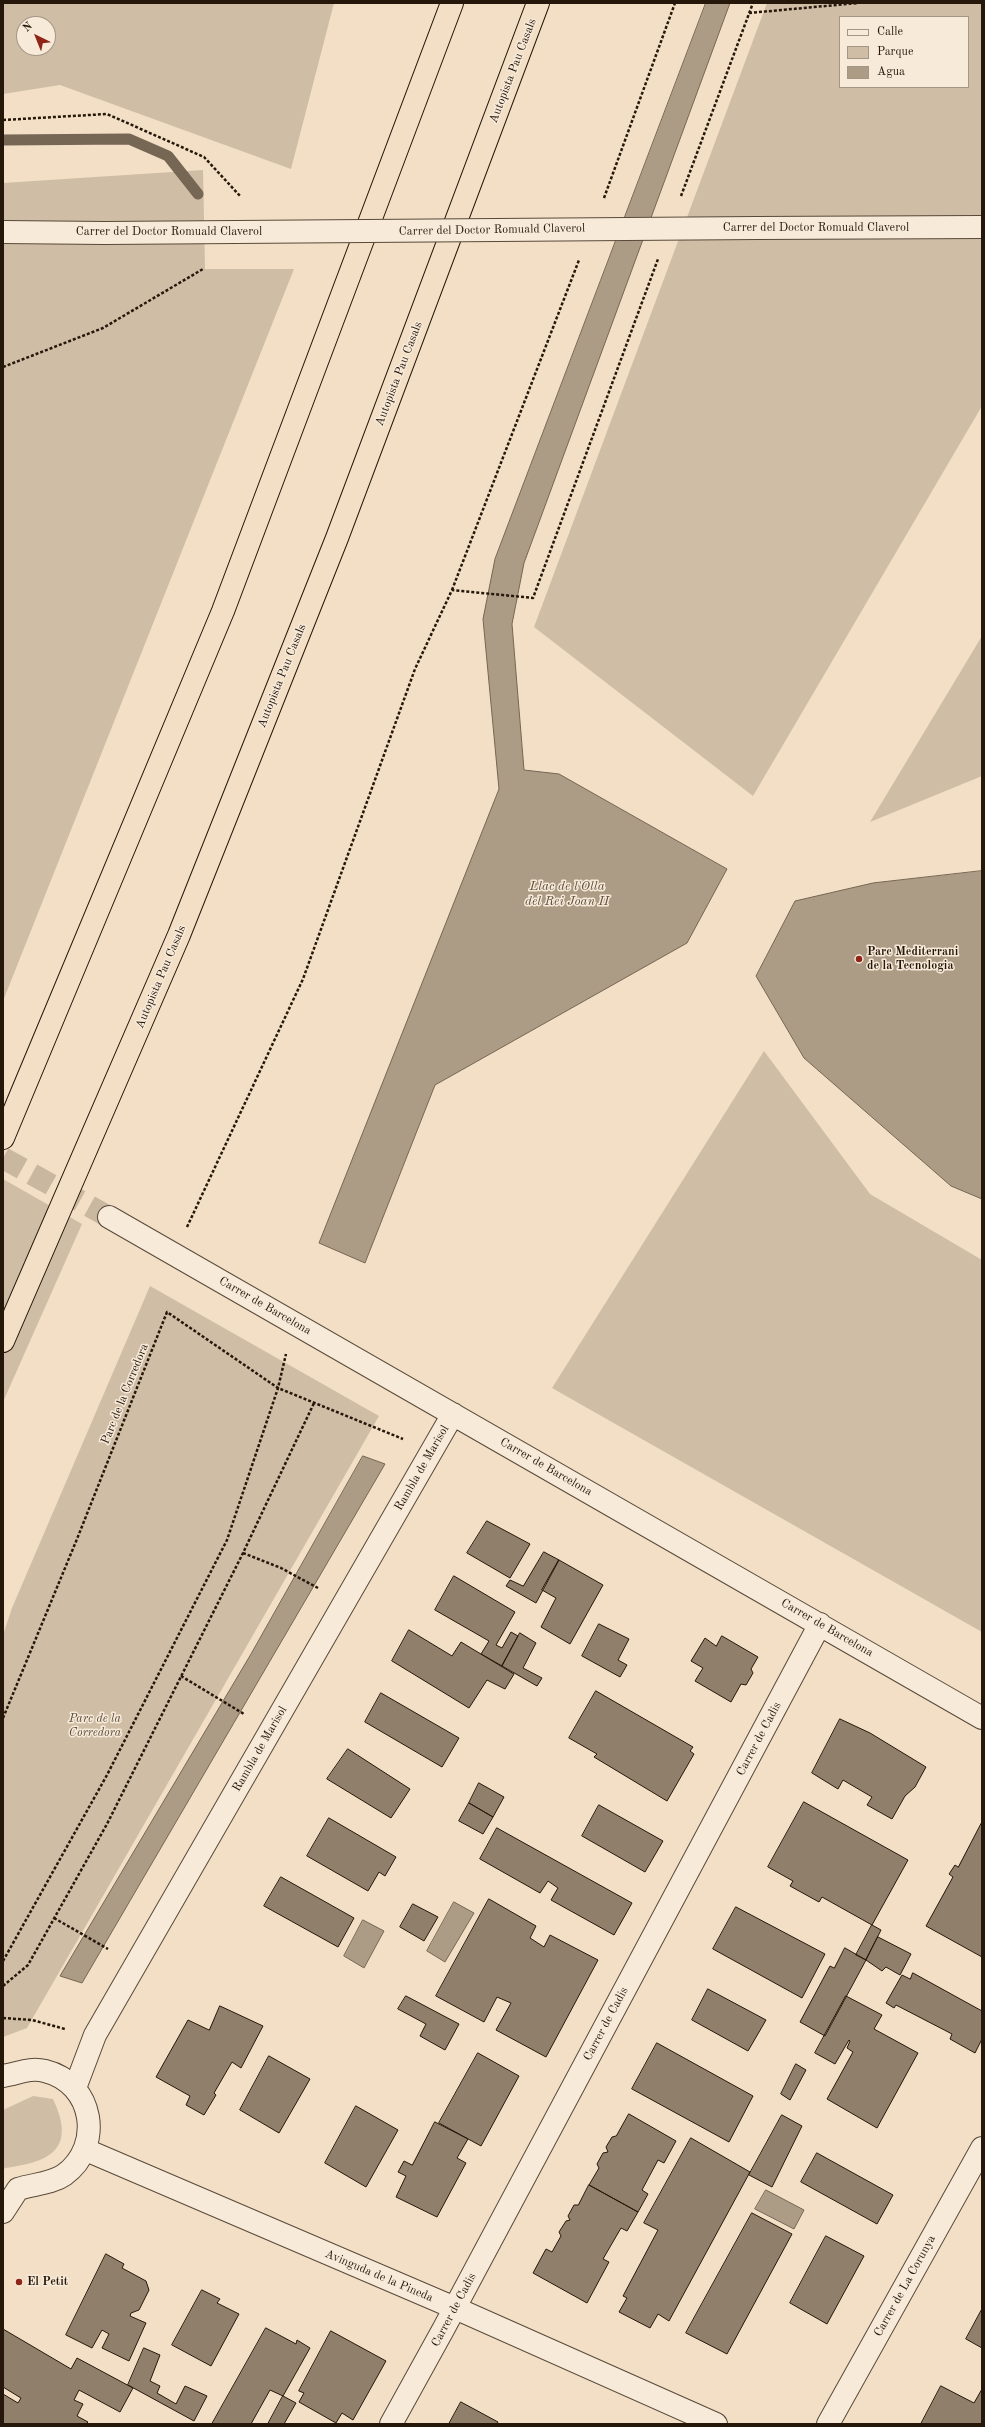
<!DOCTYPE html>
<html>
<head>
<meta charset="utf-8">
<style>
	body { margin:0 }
	#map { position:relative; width:985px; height:2427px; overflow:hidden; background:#f2dfc5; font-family:"Old Standard TT",serif }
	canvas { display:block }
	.frame { position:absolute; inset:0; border:4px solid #25170a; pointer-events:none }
	.legend { position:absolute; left:839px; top:16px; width:130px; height:72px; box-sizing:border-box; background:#f7ead9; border:1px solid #a39686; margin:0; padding:5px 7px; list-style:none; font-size:12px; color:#25170a }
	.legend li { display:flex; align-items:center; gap:8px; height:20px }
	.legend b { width:20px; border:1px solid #a39686 }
	.north { position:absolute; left:16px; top:16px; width:40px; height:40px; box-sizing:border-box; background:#f7ead9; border:1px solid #a39686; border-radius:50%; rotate:317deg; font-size:11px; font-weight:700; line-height:16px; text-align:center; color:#25170a }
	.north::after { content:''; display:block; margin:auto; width:14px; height:18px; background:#8f2418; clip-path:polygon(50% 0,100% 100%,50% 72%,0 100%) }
</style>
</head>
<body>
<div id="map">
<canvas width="985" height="2427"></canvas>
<div class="frame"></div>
<ul class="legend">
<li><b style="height:5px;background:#f7ead9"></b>Calle</li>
<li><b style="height:11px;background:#cfbda5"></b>Parque</li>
<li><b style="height:11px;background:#ac9b85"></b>Agua</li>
</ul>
<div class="north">N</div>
</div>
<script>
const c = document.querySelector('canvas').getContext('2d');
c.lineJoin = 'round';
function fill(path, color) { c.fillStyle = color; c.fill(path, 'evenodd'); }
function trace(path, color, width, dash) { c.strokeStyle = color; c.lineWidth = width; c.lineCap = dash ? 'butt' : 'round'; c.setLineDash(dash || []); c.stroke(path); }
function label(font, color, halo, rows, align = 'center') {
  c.font = font + ' "Old Standard TT",serif'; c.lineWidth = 3; c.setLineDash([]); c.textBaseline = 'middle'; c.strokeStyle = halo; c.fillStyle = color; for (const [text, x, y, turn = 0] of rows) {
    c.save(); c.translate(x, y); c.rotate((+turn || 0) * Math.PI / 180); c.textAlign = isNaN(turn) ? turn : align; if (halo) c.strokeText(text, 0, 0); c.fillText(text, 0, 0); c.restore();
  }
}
fill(new Path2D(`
	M3 3H334L291 169 60 85 3 94ZM24 24H48V48H24Z
	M767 3H982V406L753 796 534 627ZM840 17H968V87H840Z
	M203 170 205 269H294L3 1001V183Z
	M982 636V776L870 822Z
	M764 1051 870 1194 982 1260V1632L552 1388Z
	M3 1179 82 1224 3 1402Z
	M150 1286 379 1416 27 2028 3 2037V1635L12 1608Z
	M33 2096 53 2099C76 2148 52 2162 5 2168L3 2170V2110Z`), '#cfbda5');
const water = new Path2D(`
	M706 3H730L524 563 512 624 524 770 559 774 727 869 687 943 435 1085 365 1263 319 1243 499 789 483 619 495 559Z
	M982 871V1199L951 1186 804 1058 756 976 795 901 873 883Z
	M363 1456 385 1464 82 1983 60 1976 251 1654Z
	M454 1902 474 1913 445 1962 427 1951Z
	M363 1920 384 1931 364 1968 344 1956Z
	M766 2190 804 2210 794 2229 755 2209Z`);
fill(water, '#ac9b85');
trace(water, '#766654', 1);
trace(new Path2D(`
	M3 140 129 139 168 156 198 194`), '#766654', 11);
const building = new Path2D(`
	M487 1521 530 1544 510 1578 467 1553Z
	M544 1552 559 1560 536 1603 506 1586 510 1580 523 1586Z
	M559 1560 603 1585 570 1644 541 1627 556 1598 542 1590Z
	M454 1576 515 1612 496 1645 502 1648 511 1632 518 1636 502 1666 481 1654 489 1641 435 1610Z
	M599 1624 629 1639 618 1660 627 1665 620 1677 582 1656Z
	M409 1630 452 1656 461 1642 514 1674 505 1689 487 1680 469 1708 392 1661Z
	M520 1633 536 1643 523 1668 542 1678 537 1686 502 1666Z
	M722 1636 758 1657 751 1669 753 1673 746 1685 741 1684 731 1702 695 1681 703 1668 691 1661 705 1638 716 1646Z
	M596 1691 693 1747 690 1751 694 1754 667 1801 594 1757 597 1754 569 1738Z
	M381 1693 459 1738 442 1767 365 1722Z
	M840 1719 870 1733 926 1767 915 1787 905 1796 892 1819 867 1805 872 1797 843 1780 838 1789 812 1773Z
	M348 1749 410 1789 391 1818 327 1779Z
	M479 1783 504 1797 493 1817 469 1803Z
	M804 1802 908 1860 872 1925 822 1897 819 1902 790 1886 793 1881 768 1867Z
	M469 1803 493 1817 483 1834 459 1821Z
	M599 1805 663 1841 645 1872 582 1836Z
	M329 1818 396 1857 385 1876 379 1872 368 1891 307 1856Z
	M982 1822V1957L926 1926 953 1877 949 1874 955 1865 958 1867Z
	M497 1828 632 1903 614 1935 551 1900 558 1888 548 1881 540 1893 480 1859Z
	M281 1877 354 1918 338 1947 264 1906Z
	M489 1899 536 1926 530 1938 544 1947 550 1935 598 1960 546 2057 496 2030 511 2003 497 1997 484 2022 436 1996Z
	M413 1904 438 1917 424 1941 400 1927Z
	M736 1907 825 1954 802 1998 713 1949Z
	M872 1925 881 1930 866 1960 856 1955Z
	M878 1937 911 1954 900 1975 886 1967 882 1971 866 1960Z
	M845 1948 866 1960 825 2036 800 2022 830 1966 834 1968Z
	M913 1973 982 2011V2039L975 2053 950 2039 952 2034 896 2005 894 2008 886 2003 902 1975 910 1979Z
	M708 1989 766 2020 748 2051 692 2020Z
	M406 1996 459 2024 445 2050 420 2036 426 2024 398 2009Z
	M846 1996 882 2015 874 2029 918 2053 877 2128 827 2099 853 2052 847 2048 850 2041 849 2040 835 2064 815 2053Z
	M220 2006 263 2026 241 2068 232 2062 214 2093 216 2095 204 2115 186 2105 190 2096 156 2077 188 2020 209 2030Z
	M657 2043 753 2096 729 2142 632 2089Z
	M478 2053 519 2076 481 2146 439 2123Z
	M269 2056 310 2079 279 2133 240 2110Z
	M796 2064 806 2070 790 2100 781 2094Z
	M356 2106 398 2130 366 2187 325 2163Z
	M629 2114 676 2141 664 2163 658 2160 642 2190 648 2194 638 2212 589 2185 599 2168 597 2164 603 2153 608 2152 606 2147 612 2137 616 2136Z
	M782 2115 802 2126 772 2187 749 2175Z
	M435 2122 468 2139 457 2158 466 2163 437 2217 396 2197 406 2176 398 2172 404 2161 412 2165Z
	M691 2138 750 2172 669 2321 658 2314 650 2328 619 2312 627 2298 623 2296 658 2230 644 2223Z
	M817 2153 893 2195 877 2224 801 2182Z
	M589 2185 638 2212 627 2231 621 2228 603 2259 609 2262 587 2303 533 2273 546 2249 552 2252 561 2236 559 2232 566 2221 570 2220 568 2216 574 2205H578Z
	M752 2213 792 2234 727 2354 686 2333Z
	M826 2236 864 2256 827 2324 790 2303Z
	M106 2254 124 2264 122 2268 146 2281 149 2290 139 2310 131 2313 130 2316 146 2323 129 2361 102 2348 109 2334 102 2330 92 2348 66 2335Z
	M202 2290 220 2299 217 2303 239 2314 211 2366 172 2345Z
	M982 2309V2348L966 2339Z
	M266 2328 296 2344 297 2340 310 2348 283 2396 270 2390 251 2424H212Z
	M3 2329 71 2369 77 2358 133 2388 120 2412 79 2390 74 2400 83 2404 77 2416 88 2422 86 2424H3V2394L18 2403 21 2398 3 2387Z
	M331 2331 386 2361 353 2420 342 2413 336 2423 299 2402 304 2393 299 2391Z
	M144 2348 160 2355 150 2381 160 2386 157 2393 176 2404 185 2386 207 2396 194 2421 128 2385Z
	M941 2386 974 2403 982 2389V2424H921Z
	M283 2396 296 2403 284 2424H268Z
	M461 2402 498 2422 497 2424H449Z`);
fill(building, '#907f6b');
trace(building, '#25170a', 1);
trace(new Path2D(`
	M3 1158 109 1217`), '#c9b7a0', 22, [22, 11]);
const minor = new Path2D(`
	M757 228 982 227
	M3 232 105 233
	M109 1217 982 1718
	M3 2076C18 2074 29 2067 45 2071 94 2083 104 2146 64 2175 51 2184 33 2184 18 2189L3 2212
	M75 2088 95 2035 453 1414
	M86 2150 455 2308 716 2424
	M391 2424 444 2328 820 1624
	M828 2424 982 2148`);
const highway = new Path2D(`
	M3 1138 223 611 452 3
	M3 1341 179 935 337 538 538 3`);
trace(minor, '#584939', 24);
trace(highway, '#25170a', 24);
trace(new Path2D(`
	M749 13 858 3
	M3 120 107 114 204 157 241 197
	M681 196 753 3
	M604 198 675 3
	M3 367 103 328 203 269
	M452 590 579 260
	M187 1227 303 979 415 669 452 590 533 598 658 259
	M243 1553 281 1568 318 1588
	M181 1676 244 1714
	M3 1718 77 1539 167 1312 278 1388 403 1439
	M54 1918 108 1949
	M3 1961 107 1775 227 1540 278 1388 286 1354
	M3 1986 28 1965 107 1824 243 1553 314 1403
	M3 2018 32 2020 65 2029`), '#25170a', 2.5, [3, 2]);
trace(minor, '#f7ead9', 22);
trace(highway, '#f2dfc5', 22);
const minorBridge = new Path2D(`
	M105 233 757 228`);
trace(minorBridge, '#584939', 24, []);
trace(minorBridge, '#f7ead9', 22);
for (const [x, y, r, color] of [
	[859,959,4,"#8f2418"],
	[19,2282,4,"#8f2418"]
]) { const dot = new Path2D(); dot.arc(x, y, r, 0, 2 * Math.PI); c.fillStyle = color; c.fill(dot); trace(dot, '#f7ead9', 1.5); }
label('12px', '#25170a', '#f7ead9', [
	["Autopista Pau Casals",513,71,-69],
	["Carrer del Doctor Romuald Claverol",816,228],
	["Carrer del Doctor Romuald Claverol",492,230,-1],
	["Carrer del Doctor Romuald Claverol",169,232],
	["Autopista Pau Casals",399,374,-69],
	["Autopista Pau Casals",282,676,-68],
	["Autopista Pau Casals",161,977,-67],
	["Carrer de Barcelona",265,1306,30],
	["Parc de la Corredora",125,1394,-68],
	["Carrer de Barcelona",546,1467,30],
	["Rambla de Marisol",422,1468,-60],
	["Carrer de Barcelona",827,1628,30],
	["Carrer de Cadis",759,1739,-62],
	["Rambla de Marisol",260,1749,-60],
	["Carrer de Cadis",606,2024,-62],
	["Avinguda de la Pineda",379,2276,23],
	["Carrer de La Corunya",905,2286,-61],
	["Carrer de Cadis",454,2310,-62]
]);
label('bold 12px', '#25170a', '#f7ead9', [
	["Parc Mediterrani",867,952],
	["de la Tecnologia",867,966],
	["El Petit",27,2282]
], 'left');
label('italic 12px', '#584938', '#f7ead9', [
	["Parc de la",95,1719],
	["Corredora",95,1733]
]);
label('italic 13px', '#5b4c3b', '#f7ead9', [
	["Llac de l'Olla",567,887],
	["del Rei Joan II",567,902]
]);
</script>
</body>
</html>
